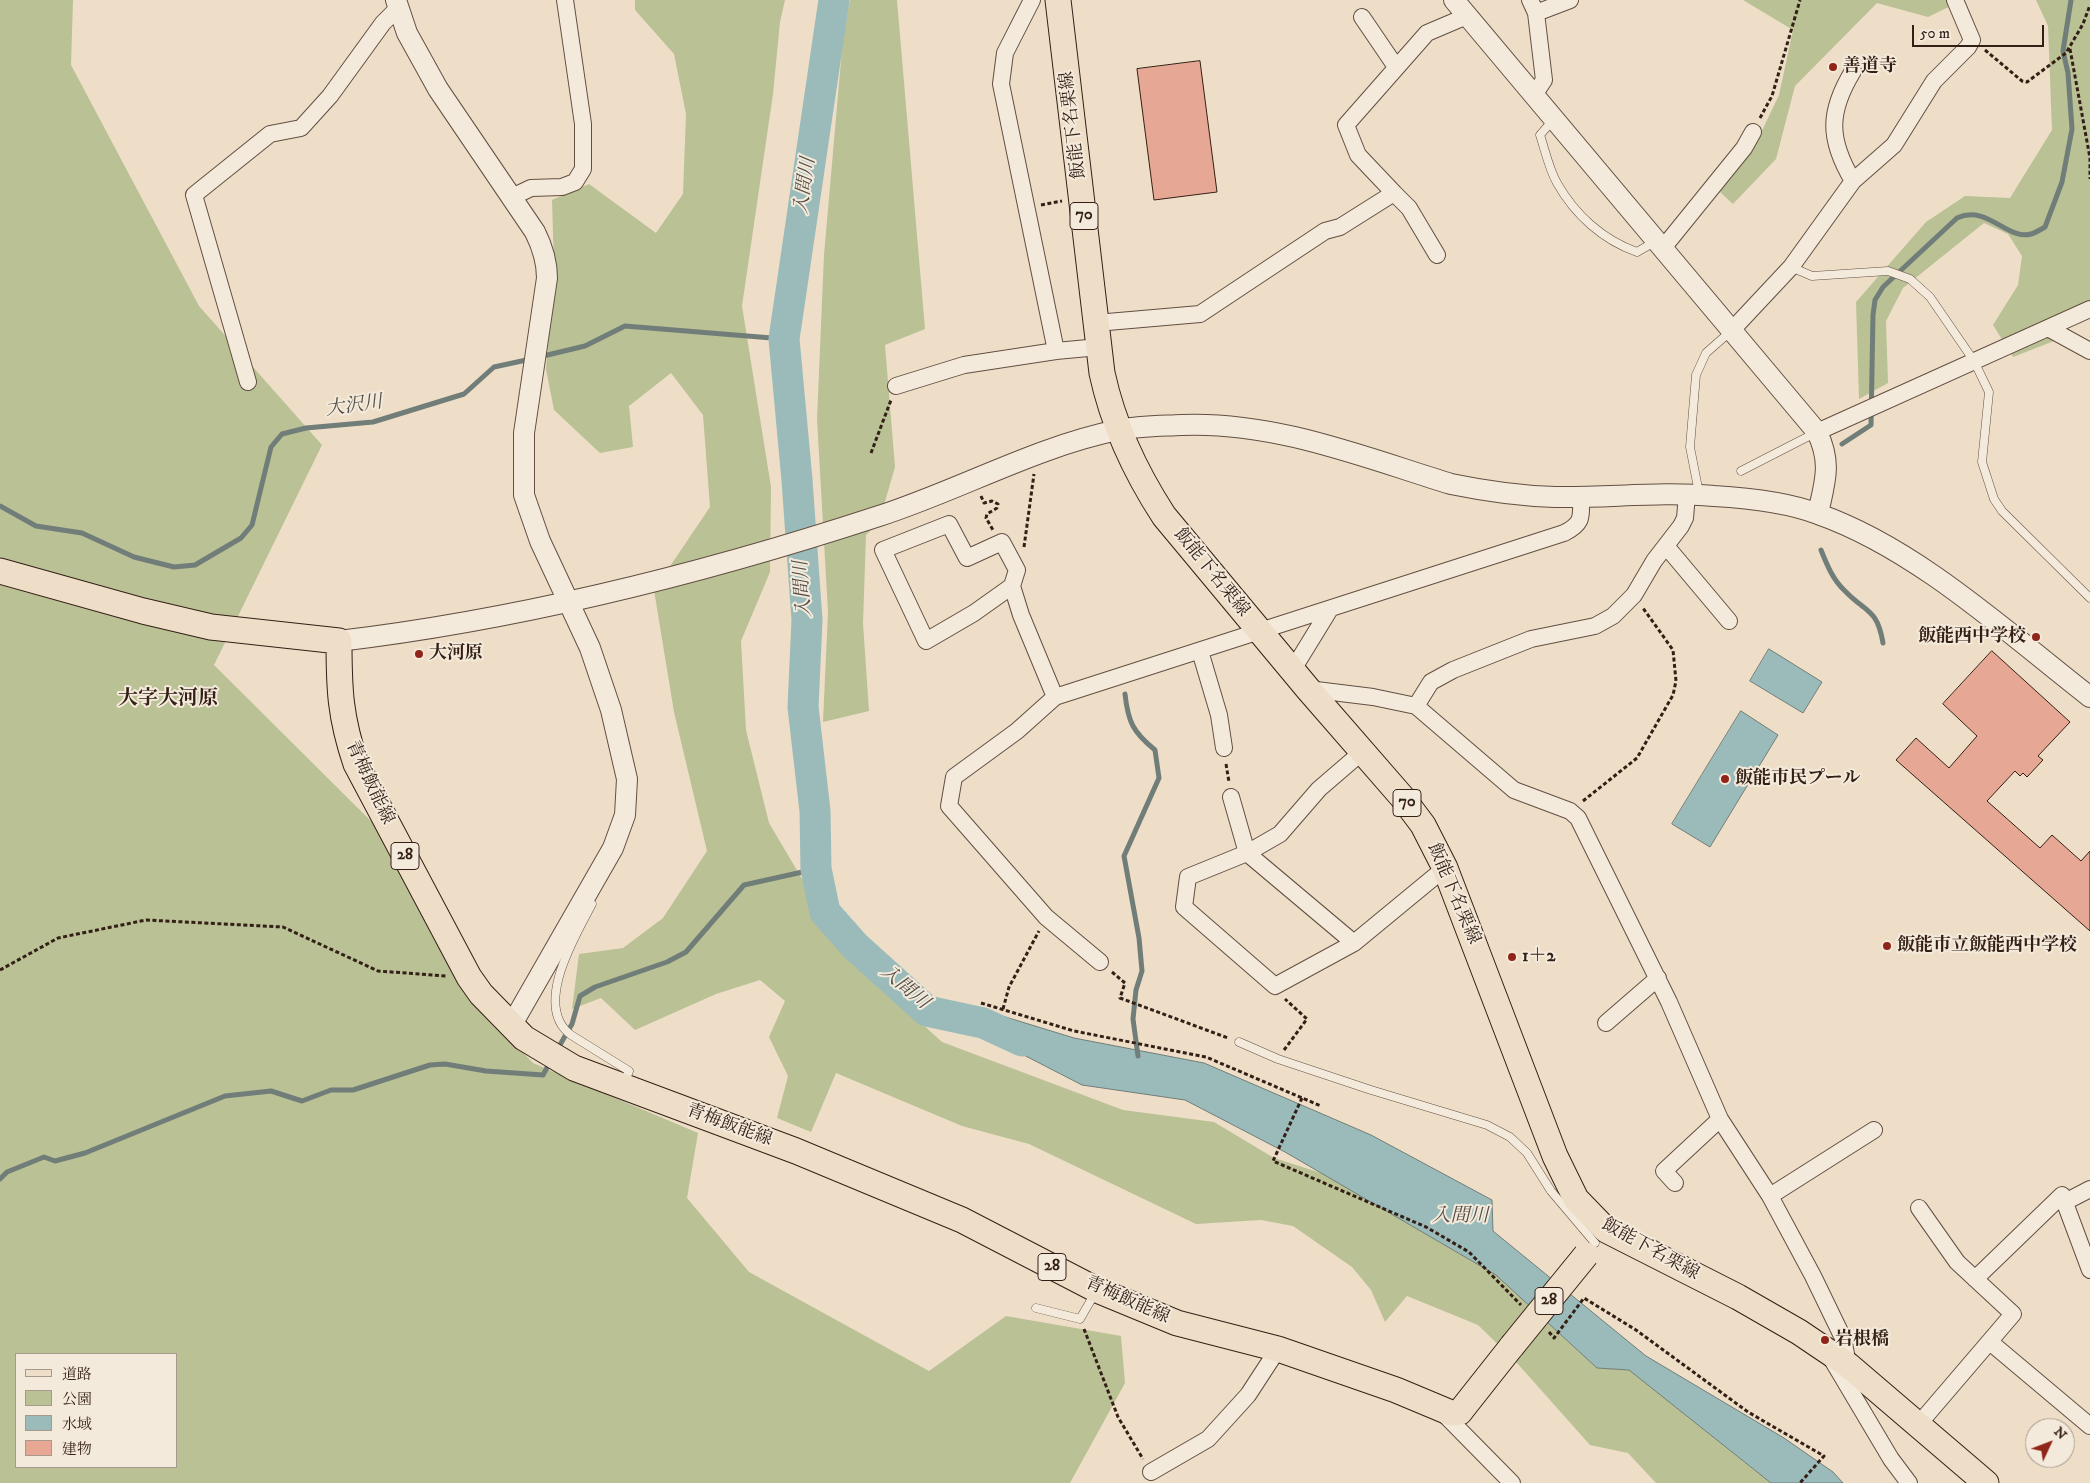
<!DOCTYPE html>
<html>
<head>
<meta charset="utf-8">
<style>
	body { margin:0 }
	#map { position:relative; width:2090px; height:1483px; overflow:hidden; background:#eedec7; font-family:"IM FELL DW Pica","Noto Serif JP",serif }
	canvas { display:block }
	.legend { position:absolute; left:15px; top:1353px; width:162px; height:115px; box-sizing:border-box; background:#f4eadb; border:1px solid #a7998c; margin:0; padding:6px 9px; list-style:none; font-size:15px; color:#341f16 }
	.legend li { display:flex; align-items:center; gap:10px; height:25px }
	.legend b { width:25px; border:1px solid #a7998c }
	.north { position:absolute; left:2025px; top:1418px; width:50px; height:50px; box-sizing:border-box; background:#f4eadb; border:1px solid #a7998c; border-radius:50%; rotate:47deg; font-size:14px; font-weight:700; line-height:20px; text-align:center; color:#341f16 }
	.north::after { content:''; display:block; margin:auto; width:18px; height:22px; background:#8f2418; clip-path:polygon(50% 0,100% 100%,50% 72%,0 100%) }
	.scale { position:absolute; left:1912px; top:25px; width:132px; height:22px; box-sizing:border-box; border:2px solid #341f16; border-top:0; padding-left:6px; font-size:15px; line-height:18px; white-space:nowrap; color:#341f16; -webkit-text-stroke:4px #f4eadb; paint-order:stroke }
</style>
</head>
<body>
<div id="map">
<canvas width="2090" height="1483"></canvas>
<ul class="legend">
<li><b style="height:6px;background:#eedec7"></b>道路</li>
<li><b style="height:14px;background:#b9c195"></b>公園</li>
<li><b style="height:14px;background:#9abbba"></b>水域</li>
<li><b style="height:14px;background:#e6a895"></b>建物</li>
</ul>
<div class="north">N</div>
<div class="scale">50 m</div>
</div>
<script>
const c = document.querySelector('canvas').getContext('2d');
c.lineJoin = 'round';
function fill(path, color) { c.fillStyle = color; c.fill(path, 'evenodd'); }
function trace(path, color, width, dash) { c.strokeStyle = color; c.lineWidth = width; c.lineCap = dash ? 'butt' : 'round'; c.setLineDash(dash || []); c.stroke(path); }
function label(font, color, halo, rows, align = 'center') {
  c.font = font + ' "IM FELL DW Pica","Noto Serif JP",serif'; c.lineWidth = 4; c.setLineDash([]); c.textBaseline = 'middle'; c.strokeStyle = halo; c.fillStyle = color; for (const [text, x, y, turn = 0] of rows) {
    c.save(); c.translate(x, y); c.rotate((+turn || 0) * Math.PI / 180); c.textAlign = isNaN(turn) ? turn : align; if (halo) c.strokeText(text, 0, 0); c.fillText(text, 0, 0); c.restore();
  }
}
fill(new Path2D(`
	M0 0H73L71 65 199 306 322 445 214 665 392 842 462 990 533 1063 698 1133 687 1198 749 1272 929 1371 1006 1316 1121 1336 1125 1383 1070 1483H0ZM16 1354H176V1467H16Z
	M635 0H785L780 22 773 94 742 306 771 487 770 572 741 641 746 730 769 823 847 955 942 1042 1123 1110 1214 1122 1274 1158 1324 1174 1496 1275 1597 1368 1629 1370 1771 1483H1656L1628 1453 1590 1445 1517 1363 1478 1325 1407 1296 1385 1322 1371 1290 1352 1267 1293 1226 1261 1220 1196 1224 1029 1144 962 1126 836 1073 811 1132 777 1118 788 1076 769 1037 785 1001 760 980 716 994 635 1030 601 998 572 1009 579 954 623 948 663 918 707 851 674 712 654 590 710 507 703 415 671 373 629 406 633 447 600 453 554 410 546 369 554 267 552 200 589 184 656 233 683 194 686 114 674 54 635 10Z
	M850 0H897L925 329 885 345 895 467 879 522 866 535 863 623 869 711 823 722 828 612 817 419 824 255 843 38Z
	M1743 0H1963L1928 17 1877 3 1795 86 1776 159 1733 204 1720 192 1758 139 1779 95 1793 30Z
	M2036 0H2090V309L2049 328 2054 341 2013 357 1993 325 2018 285 2022 256 2008 234 1984 223 1903 288 1886 321 1888 383 1859 399 1856 302 1926 222 1965 196 2010 198 2052 130 2048 26Z`), '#b9c195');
const water = new Path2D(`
	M1769 649 1822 682 1803 713 1750 681Z
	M1741 711 1778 735 1710 847 1672 824Z
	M986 1011 1074 1038 1204 1063 1371 1135 1492 1200 1493 1231 1646 1356 1784 1438 1833 1472 1843 1483H1771L1629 1370 1597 1368 1496 1275 1285 1152 1185 1100 1082 1085 981 1033Z`);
fill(water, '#9abbba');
trace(water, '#717d78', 1);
trace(new Path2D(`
	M539 357 585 346 625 326 784 339
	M1842 444 1871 425 1873 315 1875 300 1883 287 1957 218C1987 204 2008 241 2031 234 2035 233 2040 230 2045 227L2062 182 2072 129 2068 73 2063 51 2071 0
	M0 506 36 526 82 533 134 557 174 567 195 565 241 538 252 525 271 447 282 434 306 428 373 422 464 394 494 367 531 359
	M1821 550C1827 565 1833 580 1845 591 1866 613 1877 608 1883 643
	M1125 694C1128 722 1133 732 1155 750L1159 778 1124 856 1139 938 1142 971 1136 990 1133 1019 1138 1056
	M557 1050 572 1024 580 996 595 987 667 962 686 952 744 885 816 869
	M0 1179 7 1172 44 1157 55 1161 85 1153 225 1096 271 1091 302 1101 331 1090H353L430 1065 445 1064 486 1071 543 1075 550 1062`), '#717d78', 5);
trace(new Path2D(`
	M834 0 784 339 797 480 807 620 803 707 815 811 816 869 825 912 855 946 927 1011 983 1023 1022 1041`), '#9abbba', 31);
const building = new Path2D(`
	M1200 61 1217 192 1154 200 1137 69Z
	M1992 651 2070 722 2038 756 2043 760 2027 777 2023 773 2020 776 2015 771 1987 801 2040 848 2052 835 2081 861 2090 851V931L1896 760 1916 738 1949 768 1977 736 1943 704Z`);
fill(building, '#e6a895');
trace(building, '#341f16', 1);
const service = new Path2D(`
	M1553 120 1540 135C1545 150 1549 169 1557 183 1575 215 1603 240 1637 252L1656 241
	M1791 267 1812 276 1888 271 1910 279 1930 297 1974 361 1989 392 1982 462 1994 499 2002 511 2090 598
	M1741 471 1817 432
	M1699 493 1690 447 1696 375 1706 353 1731 331
	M592 904C576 935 532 1006 571 1035L629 1071 624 1084
	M1239 1042 1278 1059 1371 1090 1487 1125 1510 1137 1527 1153 1551 1191 1595 1243
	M1036 1308 1080 1319 1095 1293`);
const minor = new Path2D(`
	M1032 0 1005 53 1001 84 1056 351 1099 347
	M1530 0 1536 13 1544 80 1534 95
	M1536 13 1570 0
	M1362 17 1396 67
	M1853 181C1828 139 1828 112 1853 71
	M1394 193 1409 208 1437 255
	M512 197 531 188 562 187 575 182 583 169V124L565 0
	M1663 248 1744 148 1753 132
	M1096 323 1200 314 1325 231 1340 227 1394 193 1358 155 1346 125 1427 33 1467 16
	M2048 328 2090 351
	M1732 330 1791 267 1853 181 1894 145 1934 81 1968 47 1972 40 1955 0
	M248 382 194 195 270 134 301 128 330 96 383 23 398 8
	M896 386 964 365 1056 351
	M1817 432 2090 309
	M1666 546 1729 621
	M1012 586 974 613 926 641 883 550 949 524 967 558 1002 542 1017 570 1012 586 1021 615 1055 697
	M1200 651 1219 715 1224 748
	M1292 671 1330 609
	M1308 689 1373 697 1416 706 1431 682 1453 670 1531 639 1595 626 1613 616 1634 595 1654 561 1681 526 1685 518 1687 494
	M1416 706 1514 790 1570 811 1578 818 1669 1002 1720 1119 1770 1196 1813 1276 1843 1338 1848 1365
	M1362 752 1319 789 1280 834 1247 853 1188 877 1184 907 1275 986 1354 943 1445 868
	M1231 797 1247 853 1354 943
	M1100 962 1046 917 949 806 954 777 1017 731 1055 697 1564 533C1584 523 1581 516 1581 497
	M1606 1023 1658 978
	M1675 1183 1664 1171 1720 1119
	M1770 1196 1874 1130
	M2065 1202 2090 1189
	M1975 1279 2062 1195 2090 1270
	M1990 1342 2090 1426
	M1831 1358 1891 1459 1909 1483
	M1440 1410 1512 1483
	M1918 1425 2013 1314 1957 1262 1919 1208
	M1151 1472 1208 1439 1248 1395 1278 1349`);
const tertiary = new Path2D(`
	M396 0 407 33 438 89 535 232C543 248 547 261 547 278L524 433V495L540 541 590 648 611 710 627 779 625 815 613 848 511 1026
	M1454 0 1817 432C1832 463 1825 482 1818 513
	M339 641C524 619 702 574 879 516 957 491 1038 446 1118 430 1138 426 1161 426 1181 425 1274 421 1363 457 1451 484 1485 491 1520 496 1555 497 1608 498 1661 491 1714 496 1748 498 1787 502 1818 514 1916 548 2009 634 2090 697`);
const primary = new Path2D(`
	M1058 0 1102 373C1113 424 1136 473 1164 516L1308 689 1402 797 1423 825 1445 868 1555 1156 1576 1199 1606 1230 1738 1297 1799 1332 1848 1365 1986 1483
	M0 571 143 611 211 627 339 641C339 689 340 717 356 764L469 977 481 994 524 1038 574 1068 796 1151 962 1220 1097 1290 1177 1323 1278 1349 1396 1390 1451 1413 1460 1412 1463 1408 1512 1346`);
trace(service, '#624f42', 9);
trace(minor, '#624f42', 18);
trace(tertiary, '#624f42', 22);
trace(primary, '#341f16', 27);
trace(new Path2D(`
	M2070 49 2090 158V179
	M1985 50 2022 81 2027 82 2066 53 2083 24 2090 5
	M1760 118 1772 96 1800 0
	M1041 205 1062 201
	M871 453 891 400
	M981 496 984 503 992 501 998 504 997 508 987 514 986 518 993 530
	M1024 547 1034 474
	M1226 764 1229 782
	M1583 801 1637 758 1673 695 1676 681 1673 650 1643 608
	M0 970 58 938 146 920 283 927 378 971 446 976
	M1112 972 1125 983 1120 998 1228 1038
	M981 1003 1074 1031 1206 1057 1321 1106
	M1003 1009 1009 987 1039 931
	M1284 1050 1307 1019 1285 999
	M1302 1098 1273 1161 1426 1227 1469 1252 1521 1305
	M1084 1329 1118 1417 1143 1459
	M1549 1332 1554 1338 1584 1298 1636 1330 1748 1412 1824 1456 1800 1483`), '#341f16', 3, [4, 2.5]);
trace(service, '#f4eadb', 8);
trace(minor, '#f4eadb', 16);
trace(tertiary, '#f4eadb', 20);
trace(primary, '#eedec7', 25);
const primaryBridge = new Path2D(`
	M1512 1346 1586 1255`);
trace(primaryBridge, '#341f16', 27, []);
trace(primaryBridge, '#eedec7', 25);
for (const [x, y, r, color] of [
	[1833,67,5,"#8f2418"],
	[2036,637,5,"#8f2418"],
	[419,654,5,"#8f2418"],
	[1725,779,5,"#8f2418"],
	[1887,946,5,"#8f2418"],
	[1512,957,5,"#8f2418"],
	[1825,1340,5,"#8f2418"]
]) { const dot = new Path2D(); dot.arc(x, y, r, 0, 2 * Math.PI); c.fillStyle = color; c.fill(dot); trace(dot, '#f4eadb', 2); }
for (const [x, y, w] of [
	[1084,216,28],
	[1407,803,28],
	[405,856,28],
	[1052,1267,28],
	[1549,1301,28]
]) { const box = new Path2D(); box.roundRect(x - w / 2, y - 13.5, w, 27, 4); c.fillStyle = '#f4eadb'; c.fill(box); trace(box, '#341f16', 1); }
label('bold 16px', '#341f16', null, [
	["70",1084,216],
	["70",1407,803],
	["28",405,856],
	["28",1052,1267],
	["28",1549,1301]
]);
label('bold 18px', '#341f16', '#f4eadb', [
	["善道寺",1843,67],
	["飯能西中学校",2026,637,"right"],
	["大河原",429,654],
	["飯能市民プール",1735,779],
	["飯能市立飯能西中学校",1897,946],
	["1＋2",1522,957],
	["岩根橋",1835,1340]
], 'left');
label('18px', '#341f16', '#f4eadb', [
	["飯能下名栗線",1074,125,-97],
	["飯能下名栗線",1211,573,51],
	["青梅飯能線",369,783,65],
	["飯能下名栗線",1453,894,67],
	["青梅飯能線",729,1126,20],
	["飯能下名栗線",1650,1250,29],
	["青梅飯能線",1127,1301,24]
]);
label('italic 19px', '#534e47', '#f4eadb', [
	["入間川",806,186,-82],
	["大沢川",354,407,-8],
	["入間川",804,589,-94],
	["入間川",904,988,40],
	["入間川",1460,1217]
]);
label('bold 20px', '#341f16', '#f4eadb', [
	["大字大河原",168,700]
]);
</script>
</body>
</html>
